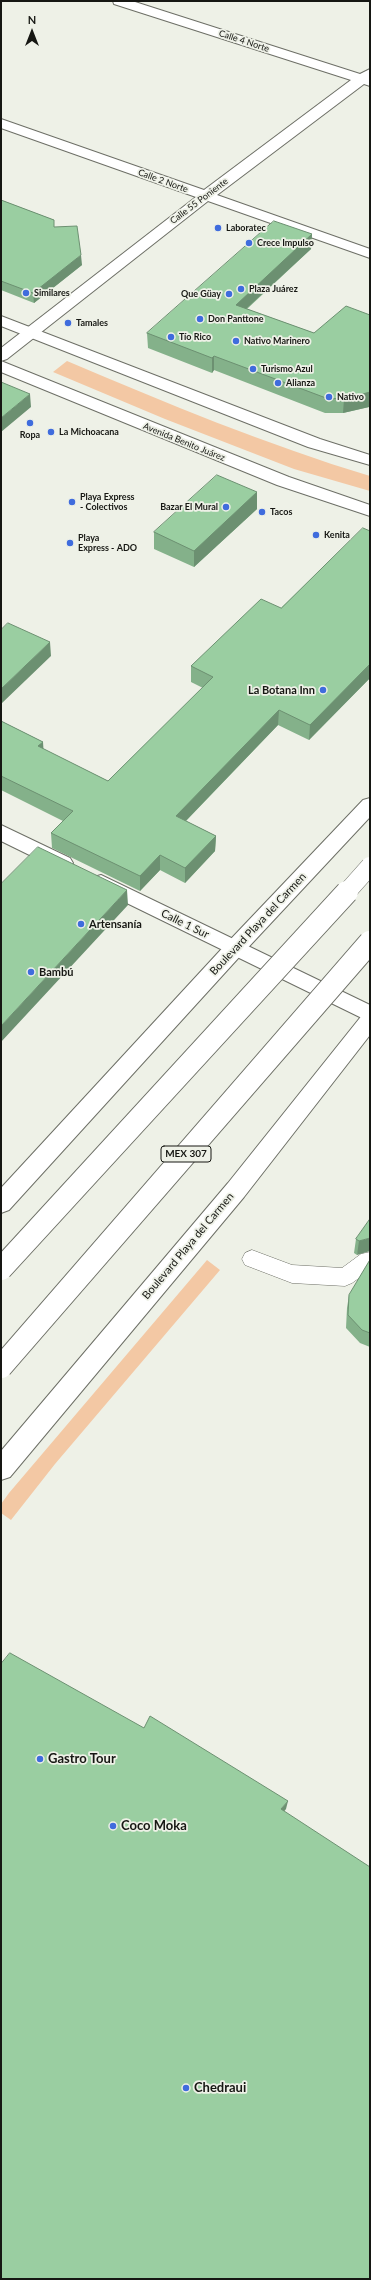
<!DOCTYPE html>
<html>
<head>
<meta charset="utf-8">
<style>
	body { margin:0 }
	#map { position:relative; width:371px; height:2280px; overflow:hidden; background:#eef1e7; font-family:Lato,sans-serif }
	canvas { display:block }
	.frame { position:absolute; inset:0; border:2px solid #161713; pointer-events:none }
	.north { position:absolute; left:12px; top:12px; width:40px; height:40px; -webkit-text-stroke:3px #eef1e7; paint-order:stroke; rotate:0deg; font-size:11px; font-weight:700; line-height:16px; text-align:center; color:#161713 }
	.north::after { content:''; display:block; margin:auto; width:14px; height:18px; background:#161713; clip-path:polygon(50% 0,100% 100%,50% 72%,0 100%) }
</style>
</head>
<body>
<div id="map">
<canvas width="371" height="2280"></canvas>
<div class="frame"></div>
<div class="north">N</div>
</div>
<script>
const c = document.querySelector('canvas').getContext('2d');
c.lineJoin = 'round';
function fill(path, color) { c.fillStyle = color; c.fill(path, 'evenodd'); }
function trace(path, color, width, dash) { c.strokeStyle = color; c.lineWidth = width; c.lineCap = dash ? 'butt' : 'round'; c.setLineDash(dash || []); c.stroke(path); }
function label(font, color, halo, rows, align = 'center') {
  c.font = font + ' Lato,sans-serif'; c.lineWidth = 3.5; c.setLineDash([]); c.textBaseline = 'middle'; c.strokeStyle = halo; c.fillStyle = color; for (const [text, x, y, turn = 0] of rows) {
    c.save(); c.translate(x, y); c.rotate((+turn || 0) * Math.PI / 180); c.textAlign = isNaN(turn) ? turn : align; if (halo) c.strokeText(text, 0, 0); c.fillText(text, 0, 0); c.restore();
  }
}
fill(new Path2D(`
	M67 361C166 403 267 445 370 476V491L294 469 165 419 53 372Z
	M207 1260 220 1270 55 1464 11 1520 1 1513V1504L9 1493Z`), '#f3c8a4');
const lane = new Path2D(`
	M252 1250 292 1265 342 1268 361 1254 370 1252V1270L352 1283 345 1286 292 1283 245 1265 242 1259 245 1253Z`);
const street = new Path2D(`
	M113 1H132L360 74 370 69V86L364 84 217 195 370 249V258L208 201 7 359 1 361V348L196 197 1 128V119L204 190 351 80 114 4Z
	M1 825 70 858 73 863 70 868 63 870 56 868 1 841Z
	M101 875 370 1005V1022L94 887 91 882 94 877Z`);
const secondary = new Path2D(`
	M1 316 320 439 370 455V465L308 447 1 326Z
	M1 361 289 477 370 505V516L277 485 1 372Z
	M370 798V817L242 954 9 1210 1 1213V1188L228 942 363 800Z
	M370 1012V1035L244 1197 10 1477 1 1480V1451L228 1183 363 1014Z`);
trace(lane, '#6d6f66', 1);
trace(street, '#6d6f66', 2);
trace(secondary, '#6d6f66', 2);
fill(lane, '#fff');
fill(street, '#fff');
fill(secondary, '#fff');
const highwayBridgeFar1 = new Path2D(`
	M346 893 370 866`);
const highwayBridge = new Path2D(`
	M1 1269 347 892
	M1 1367 370 942`);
trace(highwayBridgeFar1, '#6d6f66', 19, []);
trace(highwayBridge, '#6d6f66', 24, []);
trace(highwayBridgeFar1, '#fff', 18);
trace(highwayBridge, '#fff', 22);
fill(new Path2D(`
	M1 200 54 220V227L82 265 34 303 1 290Z
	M312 234 311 249 247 309 314 333 370 315V406L369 407 343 413H325L214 370 212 373 148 348 147 333Z
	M257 492V509L194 567 154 549V532Z
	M370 531V678L309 740 278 725 186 821 216 836 215 851 185 883 160 870 140 891 52 848 51 833 63 821 1 790V721L43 742V749L108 781 203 688 191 682V666L281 608Z
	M370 1219 357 1255 354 1253 356 1239Z
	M370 1260V1347L360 1343 346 1328 347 1308 349 1295Z`), '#84b18a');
fill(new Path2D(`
	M312 234 311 249 235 319 236 305Z
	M81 255 82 265 34 303 33 293Z
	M214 356V370L212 373V358Z
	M370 392V406L369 407 343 413 344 399Z
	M30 394 31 407 1 432V418Z
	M257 492V509L194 567V551Z
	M50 642 51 656 1 704V689Z
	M370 664V678L309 740 310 725Z
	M279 710 278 725 176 831V816Z
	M43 742 44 757 38 746Z
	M216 836 215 851 185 883V868Z
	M160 855V870L140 891V876Z
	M127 890 128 905 1 1042V1026Z
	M370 1238V1251L357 1255 359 1241Z
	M288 1801 286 1809 280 1817 281 1809Z`), '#6c9071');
const building = new Path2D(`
	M1 200 54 220V227L77 226 81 255 33 293 1 281Z
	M274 221 312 234 236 305 314 333 346 306 370 315V392L344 399 326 398 214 356 212 358 147 333Z
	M1 382 30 394 1 418Z
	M217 475 257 492 194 551 154 532Z
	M363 528 370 531V664L310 725 279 710 176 816 216 836 185 868 160 855 140 876 51 833 73 811 1 776V721L43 742 38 746 108 781 213 677 191 666 261 599 281 608Z
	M8 623 50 642 1 689V630Z
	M38 847 127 890 1 1026V884Z
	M370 1219V1238L359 1241 356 1239Z
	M370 1260V1333L362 1330 348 1315 349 1295Z
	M10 1653 144 1728 150 1716 288 1801 281 1809 370 1867V2279H1V1664Z`);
fill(building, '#9acea1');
trace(building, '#6c9071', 1);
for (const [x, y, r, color] of [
	[218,228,4,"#3f6cdd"],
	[249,243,4,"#3f6cdd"],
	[241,289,4,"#3f6cdd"],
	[26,293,4,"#3f6cdd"],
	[229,294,4,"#3f6cdd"],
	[200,319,4,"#3f6cdd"],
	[68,323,4,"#3f6cdd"],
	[171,337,4,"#3f6cdd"],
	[236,341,4,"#3f6cdd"],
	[253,369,4,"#3f6cdd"],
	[278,383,4,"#3f6cdd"],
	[329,397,4,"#3f6cdd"],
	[30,423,4,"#3f6cdd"],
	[51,432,4,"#3f6cdd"],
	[72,502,4,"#3f6cdd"],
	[226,507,4,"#3f6cdd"],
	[262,512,4,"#3f6cdd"],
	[316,535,4,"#3f6cdd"],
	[70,543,4,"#3f6cdd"],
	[323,690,4,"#3f6cdd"],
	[81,924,4,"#3f6cdd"],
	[31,972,4,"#3f6cdd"],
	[40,1759,4,"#3f6cdd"],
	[113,1826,4,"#3f6cdd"],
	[186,2088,4,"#3f6cdd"]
]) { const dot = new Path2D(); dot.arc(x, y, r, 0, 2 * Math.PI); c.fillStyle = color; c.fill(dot); trace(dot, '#eef1e7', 1.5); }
label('9px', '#161713', '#eef1e7', [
	["Calle 4 Norte",244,41,18],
	["Calle 2 Norte",163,181,20],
	["Calle 55 Poniente",199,201,-37],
	["Avenida Benito Juárez",184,442,22]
]);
label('bold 9px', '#161713', '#eef1e7', [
	["Laboratec",226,228],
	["Crece Impulso",257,243],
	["Plaza Juárez",249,289],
	["Similares",34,293],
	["Que Güay",221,294,"right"],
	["Don Panttone",208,319],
	["Tamales",76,323],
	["Tío Rico",179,337],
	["Nativo Marinero",244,341],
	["Turismo Azul",261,369],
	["Alianza",286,383],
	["Nativo",337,397],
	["La Michoacana",59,432],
	["Ropa",30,435,"center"],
	["Playa Express",80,497],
	["- Colectivos",80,507],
	["Bazar El Mural",218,507,"right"],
	["Tacos",270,512],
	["Kenita",324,535],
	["Playa",78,538],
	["Express - ADO",78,548]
], 'left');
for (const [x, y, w] of [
	[186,1154,50]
]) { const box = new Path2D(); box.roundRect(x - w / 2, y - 8, w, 16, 3); c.fillStyle = '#eef1e7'; c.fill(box); trace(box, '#161713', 1); }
label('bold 10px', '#161713', null, [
	["MEX 307",186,1154]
]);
label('bold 11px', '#161713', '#eef1e7', [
	["La Botana Inn",315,690,"right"],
	["Artensanía",89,924],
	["Bambú",39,972]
], 'left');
label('11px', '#161713', '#eef1e7', [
	["Calle 1 Sur",185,924,26],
	["Boulevard Playa del Carmen",258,924,-47],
	["Boulevard Playa del Carmen",188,1246,-50]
]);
label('bold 13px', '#161713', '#eef1e7', [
	["Gastro Tour",48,1759],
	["Coco Moka",121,1826],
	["Chedraui",194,2088]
], 'left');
</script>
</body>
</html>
